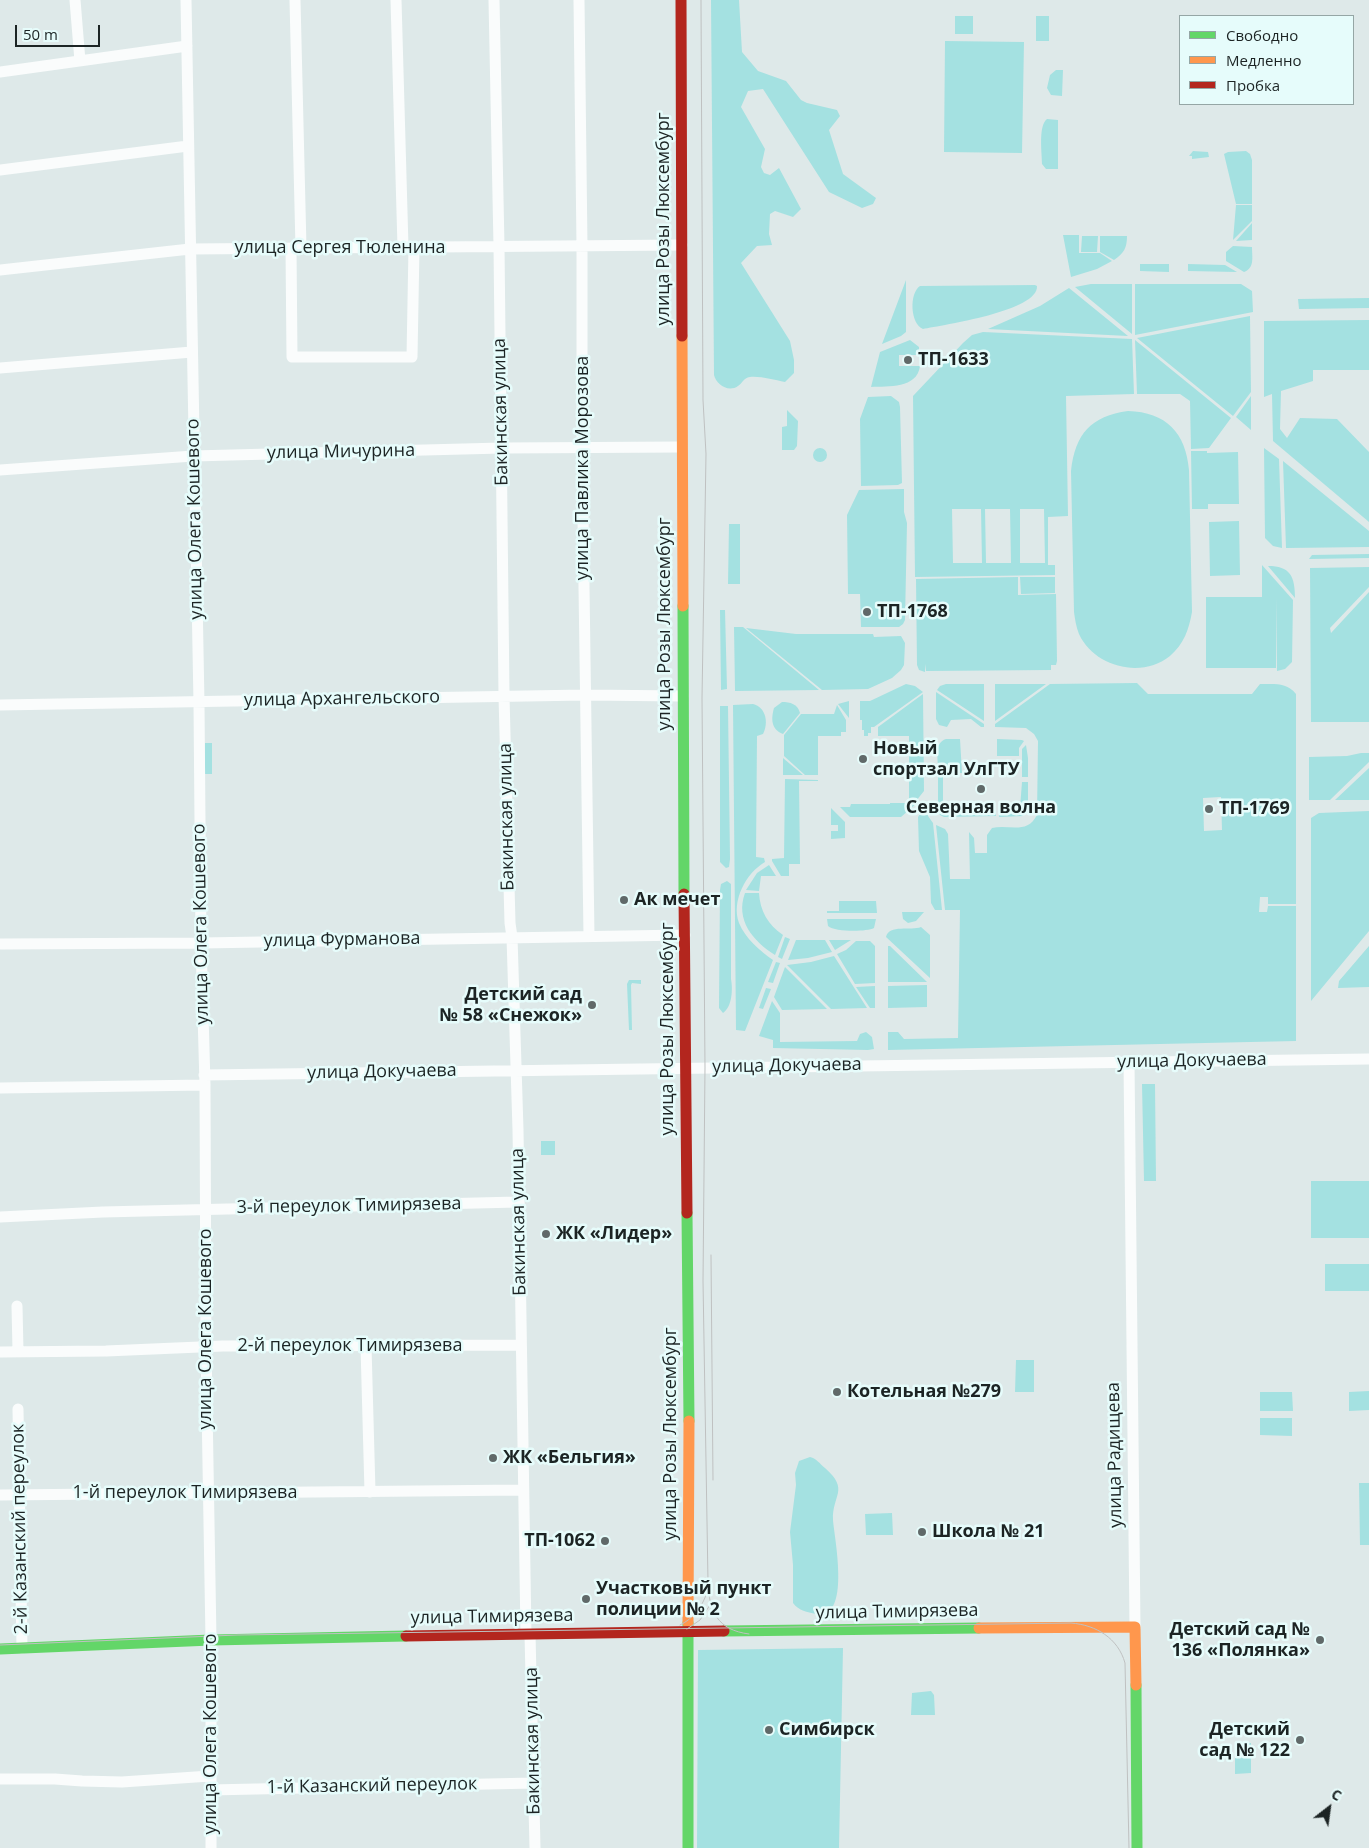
<!DOCTYPE html>
<html>
<head>
<meta charset="utf-8">
<style>
	body { margin:0 }
	#map { position:relative; width:1369px; height:1848px; overflow:hidden; background:#dee9e9; font-family:"Open Sans",sans-serif }
	canvas { display:block }
	.legend { position:absolute; left:1179px; top:15px; width:175px; height:90px; box-sizing:border-box; background:#e6fcfb; border:1px solid #95a6a5; margin:0; padding:6px 9px; list-style:none; font-size:15px; color:#1c2424 }
	.legend li { display:flex; align-items:center; gap:10px; height:25px }
	.legend b { width:25px; border:1px solid #95a6a5 }
	.north { position:absolute; left:1304px; top:1783px; width:50px; height:50px; -webkit-text-stroke:4px #e6fcfb; paint-order:stroke; rotate:30deg; font-size:14px; font-weight:700; line-height:20px; text-align:center; color:#1c2424 }
	.north::after { content:''; display:block; margin:auto; width:18px; height:22px; background:#1c2424; clip-path:polygon(50% 0,100% 100%,50% 72%,0 100%) }
	.scale { position:absolute; left:15px; top:25px; width:85px; height:22px; box-sizing:border-box; border:2px solid #1c2424; border-top:0; padding-left:6px; font-size:15px; line-height:18px; white-space:nowrap; color:#1c2424; -webkit-text-stroke:4px #e6fcfb; paint-order:stroke }
</style>
</head>
<body>
<div id="map">
<canvas width="1369" height="1848"></canvas>
<ul class="legend">
<li><b style="height:6px;background:#63d668"></b>Свободно</li>
<li><b style="height:6px;background:#ff974d"></b>Медленно</li>
<li><b style="height:6px;background:#b3261e"></b>Пробка</li>
</ul>
<div class="north">С</div>
<div class="scale">50 m</div>
</div>
<script>
const c = document.querySelector('canvas').getContext('2d');
c.lineJoin = 'round';
function fill(path, color) { c.fillStyle = color; c.fill(path, 'evenodd'); }
function trace(path, color, width, dash) { c.strokeStyle = color; c.lineWidth = width; c.lineCap = dash ? 'butt' : 'round'; c.setLineDash(dash || []); c.stroke(path); }
function label(font, color, halo, rows, align = 'center') {
  c.font = font + ' "Open Sans",sans-serif'; c.lineWidth = 5; c.setLineDash([]); c.textBaseline = 'middle'; c.strokeStyle = halo; c.fillStyle = color; for (const [text, x, y, turn = 0] of rows) {
    c.save(); c.translate(x, y); c.rotate((+turn || 0) * Math.PI / 180); c.textAlign = isNaN(turn) ? turn : align; if (halo) c.strokeText(text, 0, 0); c.fillText(text, 0, 0); c.restore();
  }
}
fill(new Path2D(`
	M711 0H739L742 52 758 71 786 81 801 100 807 103 837 110 840 116 829 130 843 174 876 198 873 204 862 208 829 192 763 89 748 91 741 107 765 149 761 167 764 173 770 175 779 168 801 209 793 217 775 211 770 214 769 234 772 245 757 246 741 263 790 341 794 360V373L785 382C774 380 761 376 750 377 743 378 743 383 738 386 728 393 716 384 714 375Z
	M955 16H973V34H955Z
	M1036 16H1049V41H1036Z
	M945 41 1024 42 1022 153 944 152Z
	M1056 70H1063L1062 96 1051 95 1047 88 1050 75Z
	M1047 119 1058 120V169H1046L1042 164C1042 153 1038 126 1047 119Z
	M1193 151 1208 152 1209 157 1192 159V156H1189Z
	M1246 151 1250 154 1252 160V204H1236L1224 154 1228 152Z
	M1236 205H1252V221L1233 240Z
	M1252 223V240L1236 241Z
	M1063 235H1079V253H1100L1112 261 1097 269 1071 277Z
	M1082 236H1098L1097 252H1081Z
	M1100 236H1127C1127 248 1124 253 1114 260L1100 252Z
	M1233 246 1252 247C1252 257 1255 268 1244 272L1226 261V252Z
	M1140 264H1169V272L1140 271Z
	M1188 264 1225 265 1237 272 1188 271Z
	M906 280V332L901 336 882 344Z
	M1091 284H1132V334L1075 287Z
	M1135 284H1241L1252 291 1253 312 1135 335Z
	M1035 285 1037 286C1039 311 943 325 923 329 910 324 909 293 920 286Z
	M1069 288 1128 336 988 329 1040 306Z
	M1369 298V308L1299 309 1298 299Z
	M1250 316 1251 392 1233 416 1137 338Z
	M1369 320V370H1313V381L1281 391 1280 429 1287 438 1300 418 1337 419 1369 452V522L1273 441 1272 394 1264 397V321Z
	M983 332 1132 339 1134 394 1066 396 1068 516 1048 517V565H1055V575L915 577 913 396 963 343 972 335ZM981 509 982 563H953L952 509ZM985 509H1010L1011 563H986ZM1020 509H1044L1045 563H1020Z
	M910 340 919 347V355H899V366H920C917 389 888 386 871 387L880 352Z
	M1135 340 1231 418 1209 448 1191 449 1190 401 1180 394H1137Z
	M891 396 899 402 900 407 902 483 898 485 861 486 860 419 868 397Z
	M1251 396V430L1236 417Z
	M787 410 798 421 797 446 794 450H782V427L787 426Z
	M1128 411C1166 412 1186 433 1189 470L1192 612C1189 629 1184 644 1170 656 1142 679 1094 667 1079 634 1076 627 1075 619 1074 612L1071 471C1075 434 1091 416 1128 411Z
	M813 455a7 7 0 1 1 14 0a7 7 0 1 1-14 0Z
	M1264 448 1279 459 1282 548 1273 546 1265 538Z
	M1191 451H1207V453L1238 452 1239 504H1208V509H1192Z
	M1283 461 1369 531V547L1286 548Z
	M904 489V512L907 523 905 620 903 624 899 627H861L860 594H848L847 515 859 490Z
	M1239 521 1240 575 1210 576 1209 522Z
	M729 524H740V584H728Z
	M1369 554V558L1309 559 1312 555Z
	M1262 565 1293 600 1292 662 1285 669 1277 671 1276 597V668H1206V597H1262Z
	M1268 566C1290 566 1295 576 1295 598Z
	M1369 567V587L1330 628 1331 633 1369 592V722H1311L1310 568Z
	M1018 577V595L1056 594 1057 661 1056 665H1051V670L926 671 925 664V672L919 670 917 665 916 579Z
	M1020 577H1055V593L1021 594Z
	M720 610H725L727 689 721 690Z
	M734 627H743L819 690 735 691Z
	M746 628 796 634H873L874 637 901 636 905 643 904 665 901 670 892 678 868 689 822 690Z
	M1137 683 1148 694H1252L1260 684C1274 684 1287 682 1296 694V904H1268V897H1260L1259 912H1267L1268 906H1296V1041L888 1050V1032H898L904 1039 958 1038 960 910H945L936 825 945 829 948 834 950 879H970L969 832 974 838 975 853H987V835L992 828C1009 824 1027 835 1037 815L1038 741 1034 734 1026 728 995 727V724L1050 684ZM1221 797 1222 830 1204 831 1203 798Z
	M906 684 915 686 923 692 874 727H871V733H868V736H864V730H862V720H860V701H870Z
	M946 684H984V721L937 690 940 686Z
	M995 684H1046L995 721Z
	M936 692 984 724V727H981L971 719 951 720 947 727 939 725 936 719Z
	M923 694 924 791 916 801H909V736H878V727Z
	M849 701V718L838 704Z
	M782 702C790 702 798 704 800 713L783 734C771 729 771 719 774 708Z
	M753 704C766 707 769 723 763 734L757 736 756 857 764 858 765 862C746 873 731 901 739 923 745 938 760 951 773 960L745 1031 736 1030 733 705Z
	M837 705 846 720V732H841V736H818V775H805L784 756V735L801 714H834Z
	M720 706H728L730 859 729 867 726 868 720 862Z
	M946 739H960L962 773H947L946 768H938C938 757 934 743 946 739Z
	M997 739 1022 740 1024 741 1019 748V756H997Z
	M205 743H212V774H205Z
	M1026 745 1028 758V777H1022V749Z
	M1361 753H1369V762L1330 800H1309V757L1347 756Z
	M783 758 803 775H783Z
	M1369 768V800H1335Z
	M938 771H943V810H995L996 816 944 817 940 815 938 810Z
	M785 779 818 780V781H799L800 864H789V876H781L772 861V859L784 858Z
	M1022 782H1028V809L1025 814 1020 808Z
	M890 803H917L901 817H850L840 807H850L851 804H890Z
	M926 805 928 816 933 823 942 910H935L931 903 930 877 919 851 918 817Z
	M1000 805H1016L1023 816 999 817Z
	M831 808 845 822V838L831 839V831H838V825H831Z
	M1369 811V931L1311 1001V818L1319 813Z
	M769 865 776 876H761L759 891 746 890 757 873Z
	M727 881 731 884V979C733 990 732 1007 723 1013L719 1008 720 890 721 884Z
	M745 893H759C760 911 768 925 783 935L775 955C753 941 735 920 745 893Z
	M839 901H876L877 913H827V911H839Z
	M902 912H924L916 921 908 923 903 919Z
	M827 919H876L874 928C866 932 835 932 828 926Z
	M921 927 930 935V978L886 937C889 924 911 931 921 927Z
	M785 937 790 939 782 959 778 957Z
	M796 940H825L832 952 808 958 788 960Z
	M829 940H851L835 950Z
	M856 941H870L875 946V983L855 984 837 954 846 950Z
	M888 946H890L927 982H888Z
	M1369 946V987L1338 988 1339 981Z
	M834 956 867 1008 831 1009 787 965 811 962Z
	M776 962 780 963 773 983 768 982Z
	M785 967 827 1009 782 1010 774 997Z
	M629 980H641V984L632 983 631 985 632 1030H629L627 984Z
	M927 985V1007L888 1008V986Z
	M875 986V1008H870L856 987Z
	M766 988 771 989 763 1009 759 1008Z
	M772 1001 780 1013V1042L857 1041 860 1034 866 1032 872 1037 874 1049 868 1050 773 1048V1040L759 1036Z
	M1142 1084H1155L1156 1181H1144Z
	M541 1141H555V1155H541Z
	M1311 1181H1369V1238H1311Z
	M1325 1264H1369V1291H1325Z
	M1016 1360H1034V1392H1015Z
	M1369 1391V1410L1349 1411V1392Z
	M1260 1392H1292L1293 1411H1260Z
	M1260 1418H1292V1436L1260 1435Z
	M810 1457C817 1459 819 1463 825 1468 850 1490 832 1495 833 1520 834 1536 852 1621 816 1614 807 1612 799 1611 793 1603V1565L790 1532 796 1485 795 1473 799 1461Z
	M1359 1483H1369V1545H1360Z
	M892 1513 893 1535H866L865 1514Z
	M843 1648 839 1848H697L698 1650Z
	M931 1691 934 1695 935 1715H911L912 1693Z
	M1235 1743H1251V1773L1235 1774Z`), '#a4e1e1');
trace(new Path2D(`
	M75 0 80 61
	M186 0 199 703 201 943 205 1085 206 1347 211 1640V1848
	M295 0 301 248
	M396 0 403 247
	M494 0 499 246 504 696 510 923 512 937 518 1130 526 1634
	M579 0 582 246V447L589 936
	M0 72 187 46
	M0 170 188 146
	M291 248 292 357H412L414 247
	M0 270 190 249 682 245
	M0 368 192 352
	M0 470 193 456 502 448 682 447
	M0 705 585 695 683 696
	M0 944 201 943 685 935
	M1129 1062 1135 1627
	M204 1075 1369 1059
	M0 1088 205 1085
	M0 1217 103 1212 518 1202
	M17 1306 18 1351
	M366 1346 370 1492
	M0 1352 106 1351 223 1346 521 1345
	M18 1409 22 1648
	M0 1495 523 1490
	M530 1634 535 1848
	M0 1779H55L82 1781 122 1782 210 1776
	M210 1790 534 1783`), '#fafcfc', 11);
trace(new Path2D(`
	M683 606 684 894
	M687 1213 689 1421
	M724 1631 979 1628
	M0 1649 211 1640 406 1636
	M1136 1685 1137 1848
	M688 1848V1623`), '#63d668', 11);
trace(new Path2D(`
	M682 336 683 606
	M688 1623 689 1421
	M979 1628 1135 1627 1136 1685`), '#ff974d', 11);
trace(new Path2D(`
	M681 0 682 336
	M684 894 687 1213
	M406 1636 724 1631`), '#b3261e', 11);
trace(new Path2D(`
	M701 0 703 400 706 454 702 698 705 1067 703 1281 708 1582C709 1611 717 1630 749 1634
	M711 1255 713 1480
	M680 1625C693 1619 703 1606 707 1592
	M687 1629 700 1620 712 1602
	M0 1645 237 1635 1071 1623C1096 1625 1118 1638 1125 1663L1129 1848`), '#bfc1c1', 1);
for (const [x, y, r, color] of [
	[908,360,5,"#606969"],
	[867,612,5,"#606969"],
	[863,759,5,"#606969"],
	[981,789,5,"#606969"],
	[1209,809,5,"#606969"],
	[624,900,5,"#606969"],
	[592,1005,5,"#606969"],
	[546,1234,5,"#606969"],
	[837,1392,5,"#606969"],
	[493,1458,5,"#606969"],
	[922,1532,5,"#606969"],
	[605,1541,5,"#606969"],
	[586,1599,5,"#606969"],
	[1320,1640,5,"#606969"],
	[769,1730,5,"#606969"],
	[1300,1740,5,"#606969"]
]) { const dot = new Path2D(); dot.arc(x, y, r, 0, 2 * Math.PI); c.fillStyle = color; c.fill(dot); trace(dot, '#e6fcfb', 2); }
label('18px', '#1c2424', '#e6fcfb', [
	["улица Розы Люксембург",664,219,-90],
	["улица Сергея Тюленина",340,248],
	["Бакинская улица",501,412,-91],
	["улица Мичурина",341,452,-1],
	["улица Павлика Морозова",583,468,-90],
	["улица Олега Кошевого",195,519,-91],
	["улица Розы Люксембург",665,624,-90],
	["улица Архангельского",342,699,-1],
	["Бакинская улица",507,817,-91],
	["улица Олега Кошевого",201,924,-91],
	["улица Фурманова",342,940,-1],
	["улица Розы Люксембург",668,1029,-90],
	["улица Докучаева",1192,1061,-1],
	["улица Докучаева",787,1066,-1],
	["улица Докучаева",382,1072,-1],
	["3-й переулок Тимирязева",349,1206,-1],
	["Бакинская улица",519,1222,-91],
	["улица Олега Кошевого",206,1329,-90],
	["2-й переулок Тимирязева",350,1346],
	["улица Розы Люксембург",671,1434,-90],
	["улица Радищева",1115,1455,-91],
	["1-й переулок Тимирязева",185,1493],
	["2-й Казанский переулок",20,1529,-91],
	["улица Тимирязева",897,1612,-1],
	["улица Тимирязева",492,1617,-1],
	["улица Олега Кошевого",211,1734,-90],
	["Бакинская улица",533,1741,-91],
	["1-й Казанский переулок",372,1786,-1]
]);
label('bold 18px', '#1c2424', '#e6fcfb', [
	["ТП-1633",918,360],
	["ТП-1768",877,612],
	["Новый",873,749],
	["спортзал УлГТУ",873,770],
	["Северная волна",981,808,"center"],
	["ТП-1769",1219,809],
	["Ак мечет",634,900],
	["Детский сад",582,995,"right"],
	["№ 58 «Снежок»",582,1016,"right"],
	["ЖК «Лидер»",556,1234],
	["Котельная №279",847,1392],
	["ЖК «Бельгия»",503,1458],
	["Школа № 21",932,1532],
	["ТП-1062",595,1541,"right"],
	["Участковый пункт",596,1589],
	["полиции № 2",596,1610],
	["Детский сад №",1310,1630,"right"],
	["136 «Полянка»",1310,1651,"right"],
	["Симбирск",779,1730],
	["Детский",1290,1730,"right"],
	["сад № 122",1290,1751,"right"]
], 'left');
</script>
</body>
</html>
